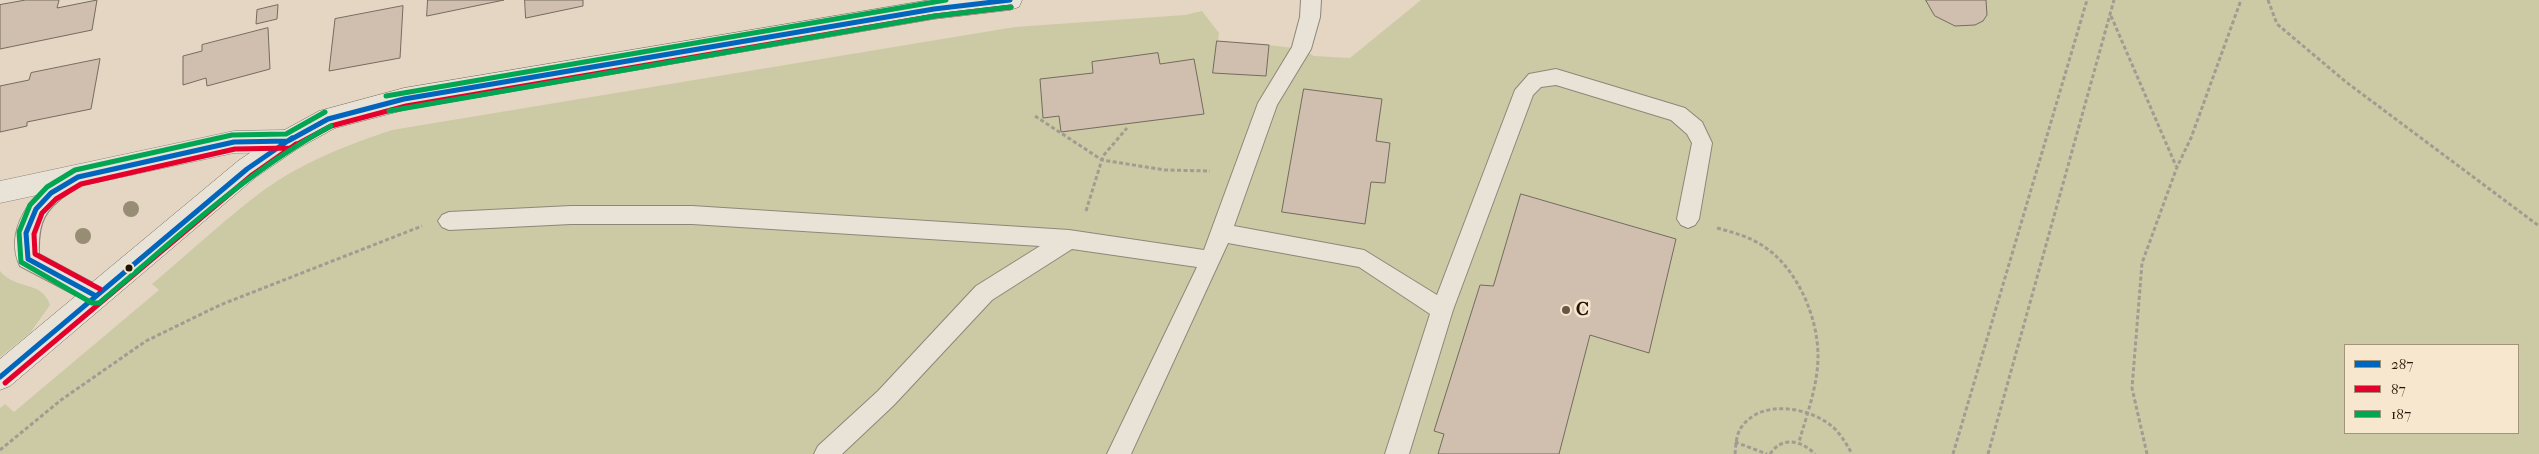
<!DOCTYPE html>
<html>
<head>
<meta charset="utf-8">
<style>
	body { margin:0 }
	#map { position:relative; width:2539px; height:454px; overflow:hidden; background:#e4d6c2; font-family:"IM FELL French Canon",serif }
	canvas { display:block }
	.legend { position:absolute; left:2344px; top:344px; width:175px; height:90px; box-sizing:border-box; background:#f7e7ce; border:1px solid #a2937d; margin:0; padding:6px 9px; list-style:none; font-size:15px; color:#231404 }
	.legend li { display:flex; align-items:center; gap:10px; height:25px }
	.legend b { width:25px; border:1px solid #a2937d }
</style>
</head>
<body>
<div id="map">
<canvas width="2539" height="454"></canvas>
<ul class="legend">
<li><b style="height:6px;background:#0065bd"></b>287</li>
<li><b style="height:6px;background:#e4002b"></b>87</li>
<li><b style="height:6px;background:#00a651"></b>187</li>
</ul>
</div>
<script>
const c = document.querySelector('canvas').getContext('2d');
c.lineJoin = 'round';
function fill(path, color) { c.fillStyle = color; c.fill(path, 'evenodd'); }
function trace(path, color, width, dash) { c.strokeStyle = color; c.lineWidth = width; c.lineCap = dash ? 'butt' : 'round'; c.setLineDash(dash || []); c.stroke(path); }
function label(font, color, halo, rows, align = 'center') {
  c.font = font + ' "IM FELL French Canon",serif'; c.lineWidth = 5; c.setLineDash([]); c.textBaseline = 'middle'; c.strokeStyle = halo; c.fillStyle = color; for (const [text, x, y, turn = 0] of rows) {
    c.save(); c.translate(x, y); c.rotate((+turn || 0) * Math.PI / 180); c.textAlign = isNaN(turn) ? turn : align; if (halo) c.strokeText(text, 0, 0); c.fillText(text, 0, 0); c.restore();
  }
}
fill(new Path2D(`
	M1421 0H2539V454H0V408L5 404 14 412 159 290 152 284C189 253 225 219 264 190 303 162 347 145 392 130L1015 27 1185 15 1202 11 1219 33 1218 41 1269 45 1301 49 1314 56 1350 58ZM2345 345H2518V433H2345Z
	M0 271C17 291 42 280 50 305L30 333 0 357Z`), '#cccaa5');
const building = new Path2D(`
	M26 0H59L57 8 97 0 92 30 0 49V5Z
	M428 0H504L427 16Z
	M525 0H583V6L526 18Z
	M1926 0H1986L1987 15 1983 21 1975 25 1955 26 1935 16Z
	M278 5 277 19 256 24 257 10Z
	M403 6 400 58 329 71 335 19Z
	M268 28 270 69 207 86 206 78 183 85V56L202 51V45Z
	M1217 41 1269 45 1266 76 1213 73Z
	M1158 53 1160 64 1194 59 1204 114 1061 132 1059 116 1043 118 1040 79 1093 73 1092 62Z
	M100 59 91 109 27 122V126L0 132V86L29 80 31 73Z
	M1304 89 1382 99 1376 141 1390 143 1385 183 1371 182 1365 224 1282 212Z
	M1521 194 1676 239 1649 353 1590 335 1559 454H1438L1444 434 1434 431 1480 285 1493 286Z`);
fill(building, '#d0bfaf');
trace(building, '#746b5f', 1);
const lane = new Path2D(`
	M1301 0H1321L1320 17 1311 49 1277 105 1234 226 1364 250 1437 295 1515 90 1529 74 1556 69 1685 108 1702 122 1712 143 1699 219 1695 225 1688 228 1681 225 1677 219 1692 143 1687 134 1671 120 1556 85 1541 87 1533 95 1453 310 1409 454H1385L1430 314 1359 267 1228 243 1131 454H1107L1197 267 1072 249 992 300 894 405 842 454H814L818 446 878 391 976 286 1040 246 692 224H571L449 230 442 227 438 221 442 215 449 212 571 206H692L1069 230 1204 250 1258 103 1292 47 1300 17Z
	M77 168 84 171 87 177C84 185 77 187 70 192 44 210 38 222 39 254L104 289 107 296 104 303 96 306 20 266C1 225 41 181 77 168Z`);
const street = new Path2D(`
	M288 130 297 133 301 141 297 149 288 152 234 153 0 203V181L234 131Z`);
const secondary = new Path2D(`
	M930 0H1022L1019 7 1010 10 934 19 404 110 335 128 297 149 256 177 10 386 0 390V359L238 161 279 133 319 111 404 88Z`);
trace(lane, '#8f8679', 2);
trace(street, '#8f8679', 1);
trace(secondary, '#746b5f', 1);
trace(new Path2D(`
	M2268 0 2277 24 2346 82 2539 226
	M2111 16 2176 166
	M1035 116 1102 160 1165 170 1210 171
	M1086 211 1103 156 1127 128
	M1717 228C1732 232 1747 236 1760 244 1796 265 1818 316 1818 356 1818 385 1807 414 1799 442
	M1735 442 1767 454
	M0 450 61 400 146 341 220 305 422 226
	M1735 454C1736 444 1736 433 1743 425 1763 400 1806 407 1829 424 1839 431 1846 443 1852 454
	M1770 454C1782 436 1801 440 1815 454
	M1953 454 2087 0
	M1988 454 2114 0
	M2147 454 2132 388 2142 263 2177 167 2191 138 2241 0`), '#a29b92', 3, [4, 2.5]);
fill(lane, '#e9e2d7');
fill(street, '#e9e2d7');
fill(secondary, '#e9e2d7');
trace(new Path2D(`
	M96 296 28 259 26 233 36 209 51 193 78 177 234 142 288 141 328 119 404 99 934 9 1010 0
	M0 377 247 169 292 138`), '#0065bd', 5);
trace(new Path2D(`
	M100 289 35 254 34 234 42 213 56 199 81 184 235 149 290 148 331 126 406 106 935 16 1011 7
	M5 383 252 175 296 144`), '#e4002b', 5);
trace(new Path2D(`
	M386 96 946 0
	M389 111 935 16 1011 7
	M325 112 286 134 232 135 75 170 47 187 30 205 19 232 21 262 92 303H99C174 241 245 172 331 126`), '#00a651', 5);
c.fillStyle = '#978c74';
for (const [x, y] of [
	[131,209],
	[83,236]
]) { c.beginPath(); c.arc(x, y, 8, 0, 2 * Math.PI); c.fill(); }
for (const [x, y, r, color] of [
	[129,268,4.5,"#231404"],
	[1566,310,5,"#675846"]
]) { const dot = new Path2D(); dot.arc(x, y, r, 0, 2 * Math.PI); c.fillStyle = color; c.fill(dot); trace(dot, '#f7e7ce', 2); }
label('bold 19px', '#231404', '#f7e7ce', [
	["C",1576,310]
], 'left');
</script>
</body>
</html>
